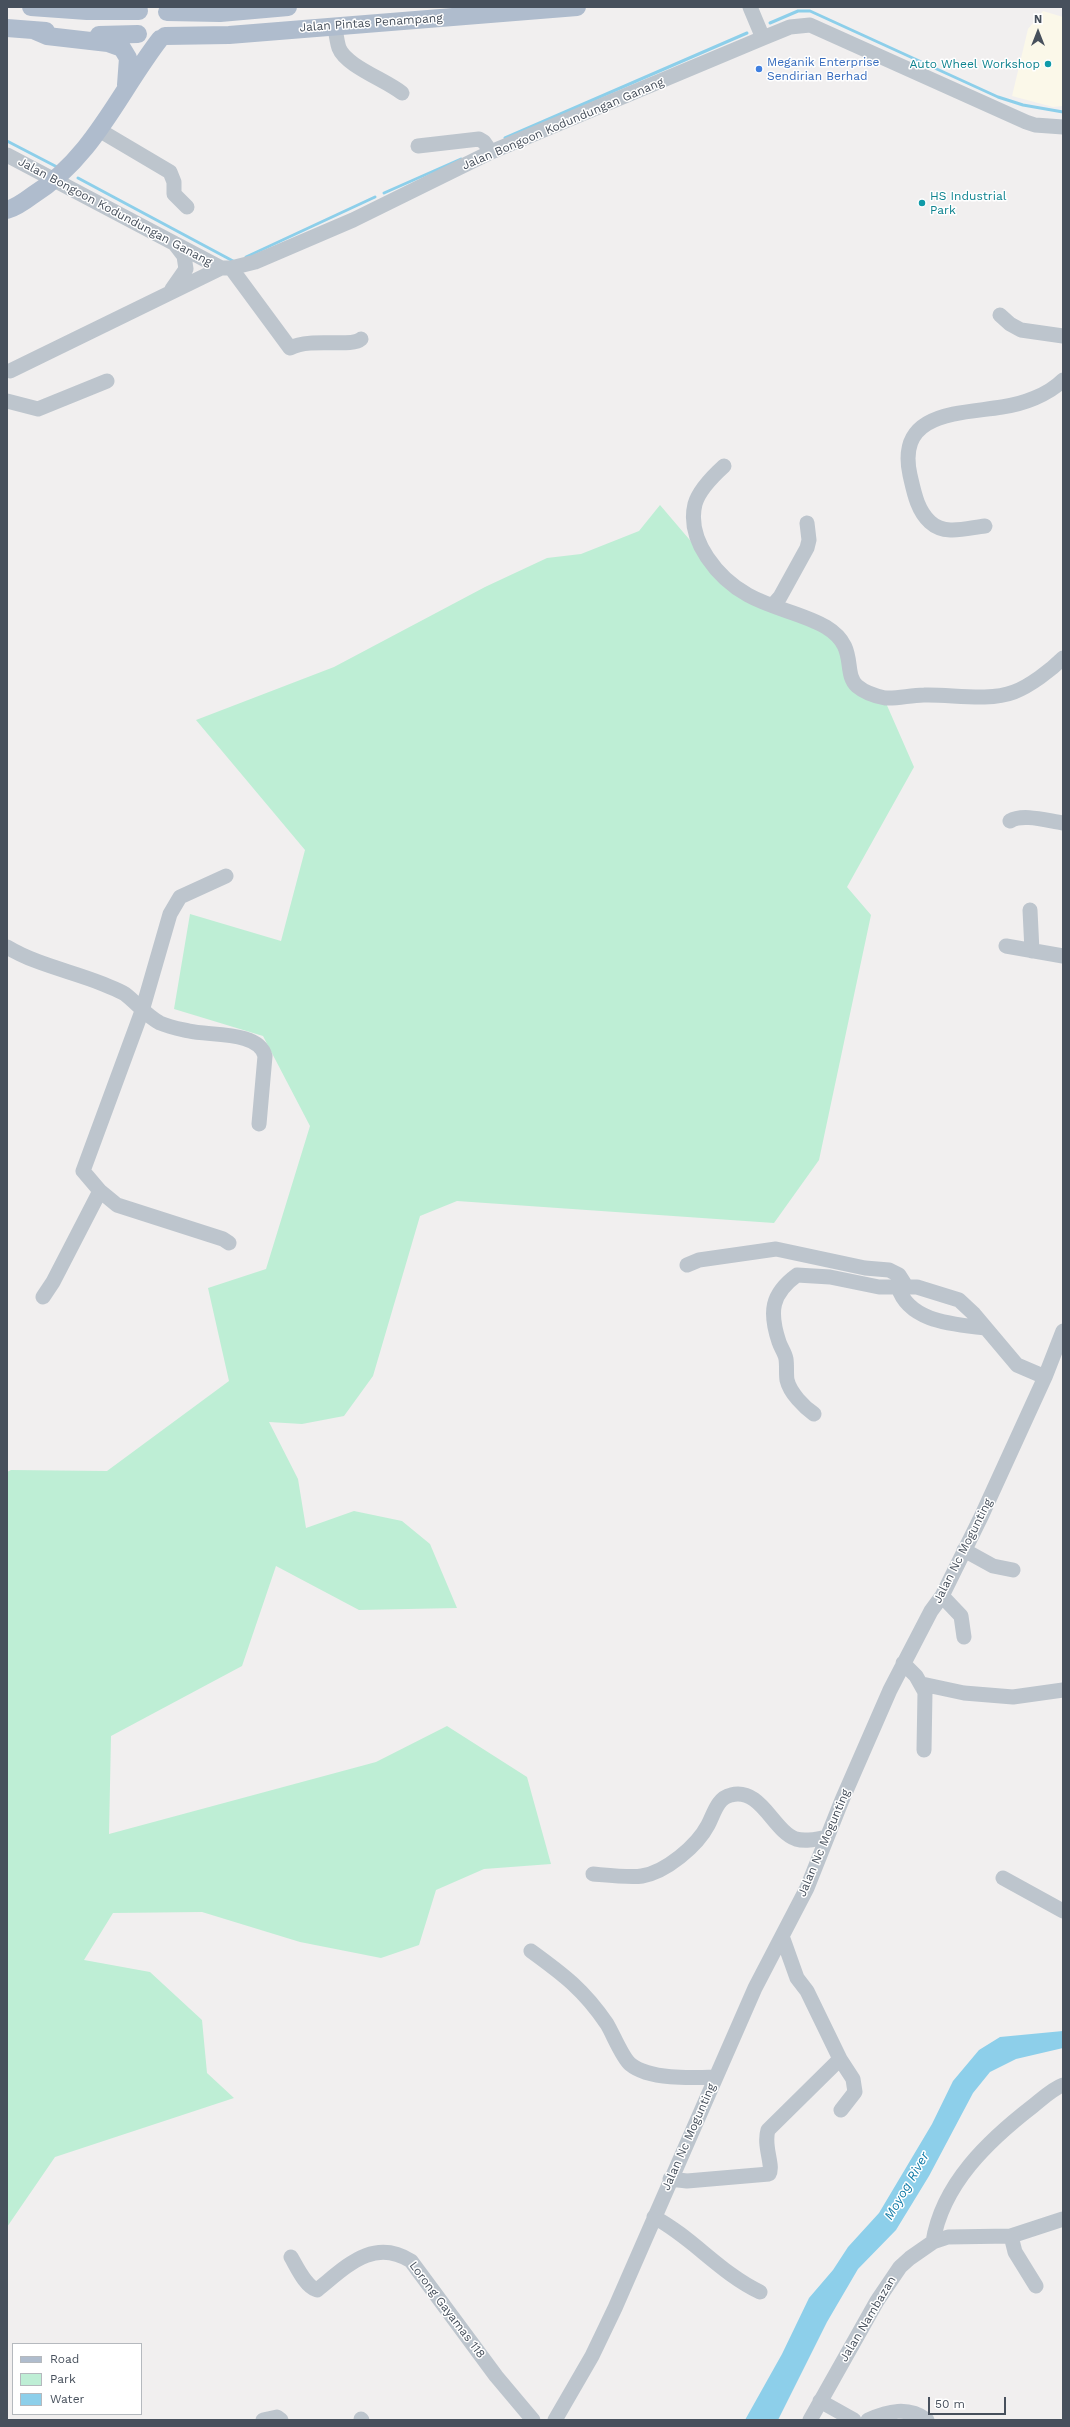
<!DOCTYPE html>
<html>
<head>
<meta charset="utf-8">
<style>
	body { margin:0 }
	#map { position:relative; width:1070px; height:2427px; overflow:hidden; background:#f1efef; font-family:"Work Sans",sans-serif }
	canvas { display:block }
	.frame { position:absolute; inset:0; border:8px solid #47505c; pointer-events:none }
	.legend { position:absolute; left:12px; top:2343px; width:130px; height:72px; box-sizing:border-box; background:#fff; border:1px solid #b5b9be; margin:0; padding:5px 7px; list-style:none; font-size:12px; color:#47505c }
	.legend li { display:flex; align-items:center; gap:8px; height:20px }
	.legend b { width:20px; border:1px solid #b5b9be }
	.north { position:absolute; left:1018px; top:12px; width:40px; height:40px; -webkit-text-stroke:3px #fff; paint-order:stroke; rotate:0deg; font-size:11px; font-weight:700; line-height:16px; text-align:center; color:#47505c }
	.north::after { content:''; display:block; margin:auto; width:14px; height:18px; background:#47505c; clip-path:polygon(50% 0,100% 100%,50% 72%,0 100%) }
	.scale { position:absolute; left:928px; top:2397px; width:78px; height:18px; box-sizing:border-box; border:2px solid #47505c; border-top:0; padding-left:5px; font-size:12px; line-height:14px; white-space:nowrap; color:#47505c; -webkit-text-stroke:3px #fff; paint-order:stroke }
</style>
</head>
<body>
<div id="map">
<canvas width="1070" height="2427"></canvas>
<div class="frame"></div>
<ul class="legend">
<li><b style="height:5px;background:#afbccd"></b>Road</li>
<li><b style="height:11px;background:#beeed5"></b>Park</li>
<li><b style="height:11px;background:#8dcfea"></b>Water</li>
</ul>
<div class="north">N</div>
<div class="scale">50 m</div>
</div>
<script>
const c = document.querySelector('canvas').getContext('2d');
c.lineJoin = 'round';
function fill(path, color) { c.fillStyle = color; c.fill(path, 'evenodd'); }
function trace(path, color, width, dash) { c.strokeStyle = color; c.lineWidth = width; c.lineCap = dash ? 'butt' : 'round'; c.setLineDash(dash || []); c.stroke(path); }
function label(font, color, halo, rows, align = 'center') {
  c.font = font + ' "Work Sans",sans-serif'; c.lineWidth = 3; c.setLineDash([]); c.textBaseline = 'middle'; c.strokeStyle = halo; c.fillStyle = color; for (const [text, x, y, turn = 0] of rows) {
    c.save(); c.translate(x, y); c.rotate((+turn || 0) * Math.PI / 180); c.textAlign = isNaN(turn) ? turn : align; if (halo) c.strokeText(text, 0, 0); c.fillText(text, 0, 0); c.restore();
  }
}
fill(new Path2D(`
	M1043 11 1063 17V106L1053 107 1012 96 1028 29Z`), '#fbf8e9');
fill(new Path2D(`
	M660 505 729 586 819 628 842 645 859 685 882 694 914 767 847 887 871 915 819 1160 774 1223 457 1201 420 1216 373 1376 344 1416 302 1424 269 1422 298 1479 306 1528 354 1511 402 1521 430 1544 457 1608 359 1610 276 1566 242 1666 111 1736 109 1834 376 1762 447 1726 527 1777 551 1864 484 1869 436 1890 419 1945 381 1958 300 1942 202 1912 113 1913 84 1960 150 1972 202 2020 207 2073 234 2098 55 2157 7 2227V1472L11 1470 107 1471 229 1381 208 1288 266 1269 310 1126 263 1036 174 1009 190 914 281 941 305 850 196 720 334 667 485 587 547 558 581 554 639 531Z`), '#beeed5');
fill(new Path2D(`
	M1063 2031V2048L1016 2059 990 2072 973 2093 929 2176 896 2230 858 2269 827 2322 778 2420H745L782 2354 809 2298 833 2270 848 2247 879 2213 932 2124 953 2081 979 2050 1000 2037Z`), '#8dcfea');
trace(new Path2D(`
	M770 23 798 11H810L998 97 1023 105 1063 112
	M505 138 747 33
	M7 141 59 168
	M78 178 233 261
	M384 193 461 159
	M246 257 375 197`), '#8dcfea', 3);
trace(new Path2D(`
	M750 7 763 38
	M335 27C336 34 337 42 339 48 346 66 386 80 402 93
	M99 130 170 172 174 182V194L187 207
	M418 146 479 139 484 142 491 152
	M7 155 221 268H231L255 262 353 220 491 152 763 38 790 27 810 25 1026 122 1035 125 1063 127
	M231 268 290 348C312 337 351 348 361 339
	M172 289 186 269 184 256 174 243
	M1000 315 1010 324 1021 330 1063 336
	M10 371 221 268
	M7 401 38 409 107 381
	M724 466C713 476 699 490 695 504 686 541 719 579 748 595 773 609 802 613 826 627 859 647 842 672 857 686 864 692 875 696 885 698 898 699 910 695 924 695 951 694 988 702 1014 692 1030 686 1051 670 1063 658
	M985 526C967 528 945 536 930 522 917 510 914 492 910 475 896 411 960 414 1002 407 1023 404 1048 395 1063 380
	M773 605 780 597 807 548 809 540 807 523
	M1010 821C1023 813 1048 821 1063 823
	M1030 910 1032 951
	M1006 946 1063 956
	M7 947C37 965 71 971 103 984 110 987 119 990 125 994 137 1003 146 1016 160 1023 169 1027 180 1029 189 1031 210 1036 259 1031 265 1056L259 1124
	M100 1191 117 1205 223 1239 229 1243
	M687 1265 699 1260 776 1249 865 1268 889 1270 899 1275 906 1286
	M898 1287C909 1322 953 1324 985 1328
	M43 1297 53 1282 100 1191 83 1171 142 1011 170 914 180 897 226 876
	M814 1414C804 1407 790 1393 787 1380 786 1374 787 1366 786 1359 785 1353 781 1348 779 1342 769 1312 771 1294 797 1275L830 1277 879 1287H917L959 1300 974 1314 1017 1365 1045 1377
	M964 1550 993 1566 1013 1570
	M942 1596 961 1616 964 1637
	M903 1663 916 1676 925 1692 924 1750
	M922 1684 964 1693 1013 1697 1063 1690
	M593 1874C605 1875 631 1878 642 1876 666 1872 697 1846 708 1825 714 1814 717 1798 731 1795 761 1787 773 1831 796 1839 806 1842 817 1839 827 1837
	M1003 1878 1063 1911
	M782 1936 797 1978 807 1991 840 2059 853 2079 855 2092 841 2110
	M531 1951C564 1975 584 1990 607 2024 613 2034 622 2057 630 2064 649 2080 692 2078 716 2077
	M670 2179 687 2181 769 2174C774 2166 763 2146 768 2130L840 2059
	M654 2217C693 2238 720 2273 760 2292
	M1011 2236 1015 2252 1036 2286
	M933 2242C942 2184 989 2140 1033 2106 1042 2099 1052 2089 1063 2085
	M291 2257C297 2267 305 2286 317 2290 346 2267 373 2237 411 2261L496 2376 533 2420
	M820 2401 854 2420
	M361 2419 362 2420
	M263 2420 277 2417 281 2420
	M555 2420 592 2356 615 2308 755 1988 807 1888 842 1800 890 1690 931 1611 942 1596 981 1517 1045 1377 1063 1331
	M810 2420 877 2301 900 2267 910 2258 933 2242 948 2237 1011 2236 1063 2219
	M868 2420C888 2411 908 2406 927 2420`), '#bdc5cd', 15);
trace(new Path2D(`
	M31 7 87 11H139
	M167 12 220 13 288 7
	M7 28 46 31
	M33 30 47 36 108 43 122 48 128 58 126 85
	M99 35 138 34
	M165 36 229 35 577 7
	M7 210C17 207 25 201 33 195 93 158 119 92 160 39`), '#afbccd', 18);
for (const [x, y, r, color] of [
	[1048,64,4,"#0f9aa8"],
	[759,69,4,"#3f7fe0"],
	[922,203,4,"#0f9aa8"]
]) { const dot = new Path2D(); dot.arc(x, y, r, 0, 2 * Math.PI); c.fillStyle = color; c.fill(dot); trace(dot, '#fff', 1.5); }
label('12px', '#47505c', '#fff', [
	["Jalan Pintas Penampang",371,23,-4],
	["Jalan Bongoon Kodundungan Ganang",563,124,-23],
	["Jalan Bongoon Kodundungan Ganang",115,212,28],
	["Jalan Nc Mogunting",963,1551,-63],
	["Jalan Nc Mogunting",824,1843,-67],
	["Jalan Nc Mogunting",689,2137,-66],
	["Lorong Gayamas 118",447,2310,53],
	["Jalan Nambazan",868,2319,-59]
]);
label('12px', '#366cbe', '#fff', [
	["Meganik Enterprise",767,62],
	["Sendirian Berhad",767,76]
], 'left');
label('12px', '#0d838f', '#fff', [
	["Auto Wheel Workshop",1040,64],
	["HS Industrial",930,196,"left"],
	["Park",930,210,"left"]
], 'right');
label('italic 13px', '#107aa6', '#fff', [
	["Moyog River",907,2186,-60]
]);
</script>
</body>
</html>
